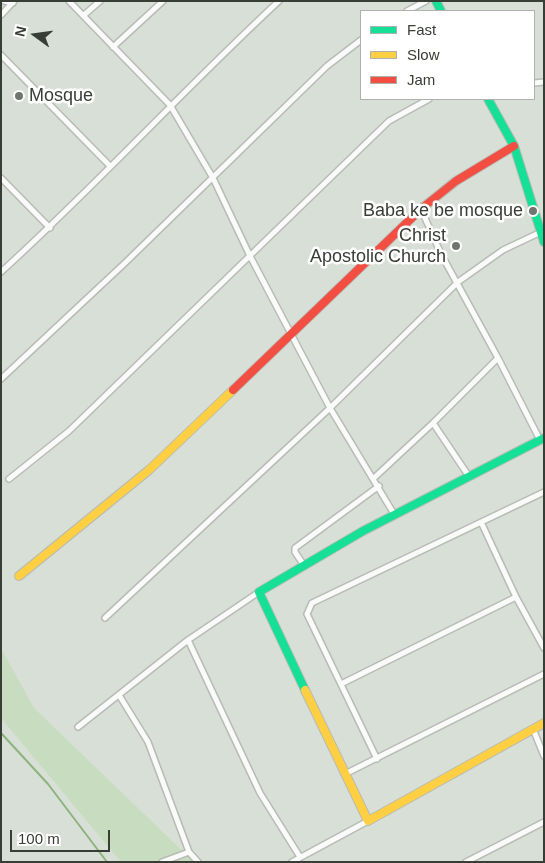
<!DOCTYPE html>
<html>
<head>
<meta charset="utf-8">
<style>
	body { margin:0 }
	#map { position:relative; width:545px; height:863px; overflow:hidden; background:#d8dfd6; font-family:Helvetica,sans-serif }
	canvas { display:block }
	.frame { position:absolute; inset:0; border:2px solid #383d36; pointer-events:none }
	.legend { position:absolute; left:360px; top:10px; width:175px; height:90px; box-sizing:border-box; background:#fff; border:1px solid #afb1af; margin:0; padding:6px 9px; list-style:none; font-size:15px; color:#383d36 }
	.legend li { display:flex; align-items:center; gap:10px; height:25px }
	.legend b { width:25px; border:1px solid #afb1af }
	.north { position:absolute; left:10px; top:10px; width:50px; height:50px; -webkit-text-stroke:4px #fff; paint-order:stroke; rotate:284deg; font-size:14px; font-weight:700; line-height:20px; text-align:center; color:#383d36 }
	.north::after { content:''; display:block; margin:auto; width:18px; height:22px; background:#383d36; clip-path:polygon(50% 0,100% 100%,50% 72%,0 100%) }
	.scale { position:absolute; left:10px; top:830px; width:100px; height:22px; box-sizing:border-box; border:2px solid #383d36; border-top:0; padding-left:6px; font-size:15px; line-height:18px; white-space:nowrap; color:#383d36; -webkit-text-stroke:4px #fff; paint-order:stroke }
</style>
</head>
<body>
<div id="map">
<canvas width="545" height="863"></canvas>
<div class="frame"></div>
<ul class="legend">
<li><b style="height:6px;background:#16e098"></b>Fast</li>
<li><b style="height:6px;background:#ffcf43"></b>Slow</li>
<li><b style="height:6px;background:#f24e42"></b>Jam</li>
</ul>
<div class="north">N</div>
<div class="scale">100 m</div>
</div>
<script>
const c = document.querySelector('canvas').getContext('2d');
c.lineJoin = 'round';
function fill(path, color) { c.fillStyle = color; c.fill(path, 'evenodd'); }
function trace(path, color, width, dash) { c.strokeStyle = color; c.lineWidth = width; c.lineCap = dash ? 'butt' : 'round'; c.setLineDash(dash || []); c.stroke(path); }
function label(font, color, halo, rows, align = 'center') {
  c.font = font + ' Helvetica,sans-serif'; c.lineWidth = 5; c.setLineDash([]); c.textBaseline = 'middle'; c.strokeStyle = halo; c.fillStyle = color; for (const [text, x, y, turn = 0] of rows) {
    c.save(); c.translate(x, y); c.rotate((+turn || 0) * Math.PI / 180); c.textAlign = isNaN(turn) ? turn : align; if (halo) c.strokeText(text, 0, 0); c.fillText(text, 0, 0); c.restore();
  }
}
fill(new Path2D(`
	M1 648 34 708 194 862H121L1 718Z`), '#c8ddbf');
trace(new Path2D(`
	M1 733 48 784 107 862`), '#8db47e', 2);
const street = new Path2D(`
	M4 1 13 3
	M69 1 170 105 213 178 250 256 330 408 394 514
	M407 11 426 1
	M1 15 14 1
	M84 15 100 1
	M113 47 163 1
	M1 55 110 166
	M534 83 544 82
	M1 178 50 228
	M421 209 441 254 498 358 540 440
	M1 272C97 185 184 89 279 1
	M1 379 126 262 327 66 361 40
	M433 423 468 475
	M374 478 433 423 498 358
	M9 479 69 431 389 121 429 99
	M481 522 516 597 544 648
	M303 564 295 552V548L379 486
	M105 618 330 408 458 282 503 250 541 232
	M188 640 260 793 300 857
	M341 684 516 597
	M119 695 148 742 189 852
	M78 727 188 640 259 592
	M533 729 544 756
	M377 759 307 614 312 603 544 492
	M345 774 544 674
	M162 862 189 852 198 862
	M292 862 368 821
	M466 862 544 822`);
const fast = new Path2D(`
	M436 1 441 11
	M488 99 514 146 544 242
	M305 690 259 592 363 531 544 438`);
const slow = new Path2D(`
	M19 576 149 470 233 390
	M305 690 368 821 544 723`);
const jam = new Path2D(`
	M233 390 421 209 456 181 514 146`);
trace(street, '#b7bcb5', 8);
trace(fast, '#b7bcb5', 10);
trace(slow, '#b7bcb5', 10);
trace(jam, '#b7bcb5', 10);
trace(street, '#f9faf9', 5);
trace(fast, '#16e098', 8);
trace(slow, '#ffcf43', 8);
trace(jam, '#f24e42', 8);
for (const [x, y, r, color] of [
	[19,96,5,"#70766e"],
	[533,211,5,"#70766e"],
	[456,246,5,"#70766e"]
]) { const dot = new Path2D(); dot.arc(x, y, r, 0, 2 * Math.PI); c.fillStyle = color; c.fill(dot); trace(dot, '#fff', 2); }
label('18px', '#383d36', '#fff', [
	["Mosque",29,96,"left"],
	["Baba ke be mosque",523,211],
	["Christ",446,236],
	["Apostolic Church",446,257]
], 'right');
</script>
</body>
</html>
